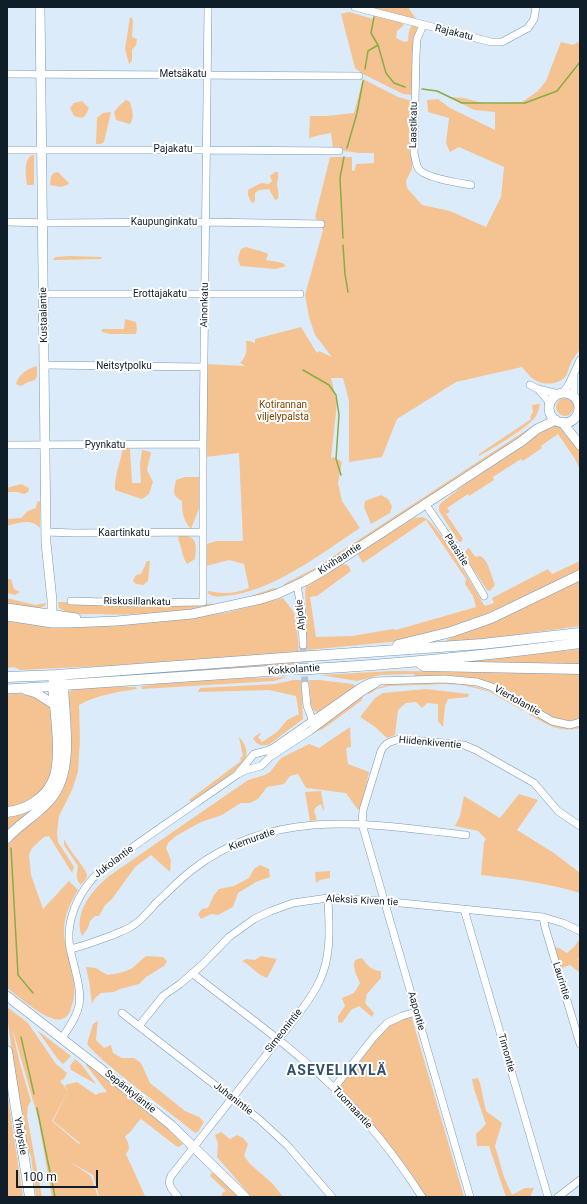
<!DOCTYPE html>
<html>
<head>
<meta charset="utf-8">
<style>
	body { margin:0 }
	#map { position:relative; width:587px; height:1204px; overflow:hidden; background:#dcebf9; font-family:Roboto,sans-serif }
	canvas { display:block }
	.frame { position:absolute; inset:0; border:8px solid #101e2a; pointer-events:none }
	.scale { position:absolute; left:16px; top:1170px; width:82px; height:18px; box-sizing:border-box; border:2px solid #101e2a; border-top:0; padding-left:5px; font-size:12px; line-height:14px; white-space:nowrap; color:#101e2a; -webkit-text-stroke:3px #fff; paint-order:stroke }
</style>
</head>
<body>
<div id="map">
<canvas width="587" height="1204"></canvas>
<div class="frame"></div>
<div class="scale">100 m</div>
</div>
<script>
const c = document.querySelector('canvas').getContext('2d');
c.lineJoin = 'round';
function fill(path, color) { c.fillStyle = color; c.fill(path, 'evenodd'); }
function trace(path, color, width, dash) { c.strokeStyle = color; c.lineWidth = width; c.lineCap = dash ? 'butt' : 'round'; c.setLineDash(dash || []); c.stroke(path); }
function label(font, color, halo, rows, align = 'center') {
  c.font = font + ' Roboto,sans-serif'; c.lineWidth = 4; c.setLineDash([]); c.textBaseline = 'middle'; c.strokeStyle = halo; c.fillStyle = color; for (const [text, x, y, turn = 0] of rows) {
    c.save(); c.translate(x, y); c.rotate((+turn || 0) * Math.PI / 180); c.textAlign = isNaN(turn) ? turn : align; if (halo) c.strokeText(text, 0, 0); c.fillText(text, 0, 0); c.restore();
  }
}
fill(new Path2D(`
	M374 7H408L416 19 396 21 402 23 404 25 397 31 396 38 404 42 408 41 409 31 412 25 416 26 418 29 412 94 411 95 403 94 363 74 355 68 341 14 349 12 373 19 375 8Z
	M130 17 133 19 132 37 137 39 136 45 132 50V61L129 64 125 49Z
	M580 41V349C577 353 574 358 571 362 569 367 568 373 565 377 559 384 547 385 539 382 532 380 527 373 522 367L456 382 397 419 382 457 349 462V401L343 378H331L337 403 331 458 334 457 342 462 338 483 342 501 360 528C322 553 271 593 224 596 218 597 211 597 207 592L209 591C221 594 236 594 249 588L244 564 229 560 206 566 207 544 216 541H243L239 453 205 457V364L245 366 240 363C247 356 247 350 246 341H250L255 343V339L301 327 317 353 319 351 332 357 315 335 309 317 305 295 323 230 315 217 330 157H352V171L355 170 356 164 374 163V153H358L333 149 331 133 320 135 309 138 310 116H327L354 113 363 79 398 97 412 101V169L406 181 407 188 422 205 450 211 486 227 501 197 504 167 459 147 450 152 446 143 449 118 428 112 427 100 438 99 450 108 495 130V112L474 110 449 97 464 98 486 104 522 102 538 91 546 81 561 42 573 45Z
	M126 100 130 102C132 110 135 117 130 124L116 120 114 112 120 105Z
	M82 101 89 108 85 116 82 118 74 116 70 108 74 103Z
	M111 112 104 142 101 144H96L97 118 103 113Z
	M32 155H34V183L33 185H27C26 176 23 160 32 155Z
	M58 172 68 182 69 184 61 187 50 185 51 176 54 173Z
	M275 172H278C279 177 277 181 277 185 278 191 279 194 278 199L275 200 269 189 259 190 255 193V199L254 203 251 202 248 195V190L261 183 269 184 272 181 270 176Z
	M246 247C254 250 261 250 268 254L266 260 283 263 286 266 276 269 240 266 238 258 241 249Z
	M70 256 102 257 101 259 53 260 55 257Z
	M125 319 136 322 137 329 136 334H110L102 332V329H124Z
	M36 366 37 367V376L35 380 28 382 21 386 16 384C19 374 26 370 36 366Z
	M556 407a9 9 0 1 1 18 0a9 9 0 1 1-18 0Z
	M540 404C539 408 538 412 536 416 529 427 492 449 479 456V454L531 419 530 417 533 412 532 405Z
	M554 424C563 426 578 444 580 454 581 459 580 465 580 470L575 459 558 434 541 446 542 448 523 461 521 459 493 477 494 480 469 496 468 494 447 508 450 512 446 514 463 539 461 542H459L439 511V506L441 503 479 473 549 425Z
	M534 425 526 433 330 562 284 586V584L317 567Z
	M123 447 130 449 132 483H141L140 465 142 450 151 452 147 470 153 482 149 494 142 499 115 490C114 476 121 462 123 447Z
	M185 477H200V506L191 529C183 520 182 513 182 501 171 495 174 491 176 480Z
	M21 484 29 488 28 492 24 494 17 492H9L7 494V488Z
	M381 495 388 499 392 506 390 513 371 524 364 507 365 501Z
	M40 501V528C31 518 18 523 7 526V519L21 518 28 511 36 508 37 502Z
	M423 517C438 522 474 589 485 606L494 603 492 598 548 569 552 574 580 561V571L503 609H497L457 627 401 641 307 650 305 630 307 621 305 592 306 586 343 564 348 565 351 571 317 596 310 597 316 637 352 636 393 629 396 630 476 607 473 596 465 584 466 579 426 520 363 563 358 555 361 551 414 518Z
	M179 536C197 534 197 545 195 559L187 564C182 557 182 547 178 539Z
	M468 548H469L475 557 480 556C489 560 491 576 495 585L490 591 487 590 470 564 465 552Z
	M147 561H150L148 581 143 585 136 584 133 581 136 575 141 574Z
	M580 578V626L494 638 440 643Z
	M7 579H11L14 589 20 592 15 595 7 593Z
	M274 588 279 589C269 592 259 596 250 599 201 613 148 616 98 614 85 614 70 616 59 608L58 602 220 604 245 598Z
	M7 598 35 605 46 603 45 606 38 609 7 606Z
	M283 598 293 611 296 618 299 651C207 664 113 665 20 670L14 667 7 668V620L112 624 194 618 229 612Z
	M580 649V665L457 664 477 660Z
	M294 662 295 666 123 678 121 675 138 672Z
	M392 671 580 672V718C571 722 563 722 553 719 534 707 515 693 494 684 469 674 441 675 415 676L414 674 380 675 357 681 320 675Z
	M287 677 274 681 142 689 141 686 153 685 158 682 198 679Z
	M293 680H301L303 719 270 744C263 747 256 745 253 738L260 733 261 734 258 737 262 742 277 732 287 720 299 714 296 696 269 690 198 692 200 688 275 684Z
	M309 680H319L353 684 357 687 321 711 317 712 314 711 311 705Z
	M445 682C478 684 496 692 525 709L524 711 490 692 475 688 461 685 444 684 389 686 377 689 369 694 365 692 389 684Z
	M99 686 136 687 137 689C117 692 97 695 79 705L80 739 78 772 72 790 59 816 57 833 58 842 74 867 72 873 49 836 44 837 32 848 29 855 31 875 43 909 69 881 78 890C71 902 64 915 64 930 64 945 69 957 72 972 75 985 76 995 71 1008 70 1013 67 1017 62 1019 49 1024 18 996 7 988V844L20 829 54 800 68 693 73 689Z
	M426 689 469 694 468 697 448 699 445 706 443 727 438 721V704L427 703 422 708 416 702 406 703 398 710 395 735 387 738 374 726 360 717 375 698 383 693Z
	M7 693 29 694 47 703 52 711 55 752 50 780 33 800 7 809Z
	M362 695 363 697 361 701 323 729 315 732Z
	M530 712C548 723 559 731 580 726V728C559 733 547 725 529 714Z
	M350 727 351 747 346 748 348 764 369 772 362 805 358 810 346 793 306 788 298 774 290 776 284 784 267 787 258 799 250 803H241L222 815 201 822 176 836 168 843 166 848 171 860 170 872 151 855 135 867 112 899 105 905 99 916H95L90 921 88 928 82 936C73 913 92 890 109 876L248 780 265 775 270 772 281 758 309 744 319 748Z
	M239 737C244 742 248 750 246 757 242 770 203 793 191 802L189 800 241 761 240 758 243 756Z
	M54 791 7 834V816Z
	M321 791C322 799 324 805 324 812L321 804 316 807 314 811 317 820 310 821 305 792Z
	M519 794 538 800 517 830 554 853 580 873V893C547 883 515 879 481 875L484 842 486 839 478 831 455 826 460 816 464 796 500 818Z
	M65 840C68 850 87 869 87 875 87 879 83 882 81 885 75 879 77 874 78 866L64 845V841Z
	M260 865 269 869 270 877 256 882 238 893 233 907 218 915 211 914 201 919 198 914 202 909 208 908 214 895 219 889 234 886 249 878 254 869Z
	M330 871V878L320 880 316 883 315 872Z
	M578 941H580V957L578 959 580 962V973L570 965 561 968 554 947 559 948 567 953 575 946Z
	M146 956 163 957 167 961 164 966 146 977 139 984 120 989 114 992 101 993 95 998 92 1004 89 981 86 967 96 968 107 975 120 973 131 969Z
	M261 956 277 959 267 978C257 975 252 966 242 961L246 959 255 960Z
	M362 958C367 965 372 971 381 971V978L367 994 365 1003 374 1013 372 1017 359 1006 351 1010 342 1023 338 1022V1016L345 1006 342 998 354 993 360 983C357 976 352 968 355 960Z
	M7 1007 28 1023 56 1064 67 1073 64 1079 60 1081 68 1091 52 1121 79 1144 80 1143 53 1121 68 1091 65 1085 77 1082 96 1095 99 1093 107 1092 86 1065 87 1063C119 1089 155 1113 183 1144L179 1147 176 1146 141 1119C137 1122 135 1126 132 1130 130 1133 127 1134 125 1137L128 1142 129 1149 126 1154 145 1196 142 1197H99L93 1175 70 1162 91 1176 98 1197H52L38 1118 13 1031V1033L20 1064 31 1101 28 1106 27 1116 42 1197H36L31 1156 26 1145 16 1081 8 1022Z
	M411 1015 464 1197H424L337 1088 374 1041 389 1025Z
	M98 1021 96 1040 104 1048 111 1045 113 1053 122 1058H134L141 1063 150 1083 185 1111 199 1117 204 1122 198 1132 195 1133C160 1104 123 1080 90 1048L87 1044 93 1024Z
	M37 1030 71 1056 63 1064 57 1058Z
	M75 1059 81 1064 96 1084 71 1070 70 1066Z
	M478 1078 480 1083 486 1111 502 1123 495 1146 504 1177 512 1195 525 1188H534L530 1197H506L489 1146H477L476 1134 486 1124 474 1089 472 1079Z
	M7 1090 8 1097 23 1197H7Z
	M221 1132 230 1139 237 1135 243 1138 248 1144 244 1156 250 1164 273 1184 283 1197H252L249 1194 217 1157 218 1144 215 1135Z
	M211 1173 217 1175 240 1197H222V1193L226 1191 210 1176Z`), '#f5c391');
trace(new Path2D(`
	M374 17 371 33 378 45 386 73 394 83 405 87
	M365 69 368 51 378 45
	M422 89 437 91 462 103H525L557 91 580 62
	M347 148 357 113 363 81
	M343 238 340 178 344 157
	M343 245 345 274 348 292
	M303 370 329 385 336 395 339 415 336 459 341 475
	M11 848 18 975 33 993
	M21 1037 34 1094
	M37 1108 55 1197`), '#89ac46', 1.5);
trace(new Path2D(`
	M303 645 305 685`), '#b3c2d0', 7, [7, 3.5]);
const minor = new Path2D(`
	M355 7 491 42H502L528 28 534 19 536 7
	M423 25 417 39 416 55 414 153C415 157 416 164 418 168 424 178 459 183 471 185
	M7 74 359 76
	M7 150H206L339 151
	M7 222 51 223 205 222 321 224
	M44 294H300
	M44 365 204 367
	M574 375V396
	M530 385 538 389 559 394
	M538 389 550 403
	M563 393 569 384 580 360
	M7 445 203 444
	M426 505 457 550 484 596
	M45 532 75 533 202 532
	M297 585 302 613 303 645
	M71 601 142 603 203 602V444L208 7
	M305 685 307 706 314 724
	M239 772 254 754 266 751 273 748 359 688 368 683 374 681 445 679 477 682 492 687 508 695 552 721 570 725 580 722
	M464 909 548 1197
	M543 917 545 927 580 1044
	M70 949C85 946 99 940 113 935 119 932 127 930 132 926 142 920 149 911 156 903 168 892 179 880 192 870 274 806 371 824 466 835
	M192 973C240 1011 291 1046 334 1088 368 1121 397 1158 422 1197
	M122 1013 260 1120 287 1145 332 1197
	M139 1026 163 996 180 984 202 965 229 937 254 919 271 911 293 903 328 898 381 901 543 917 563 923 580 931
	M62 1038C83 1008 83 1001 74 965 72 956 69 948 69 939 68 919 77 898 89 883 98 870 114 862 126 852 163 825 201 800 238 774L246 770 261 766 270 757 310 731 362 692 380 681
	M334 1088 373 1038 387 1023 402 1016 416 1012
	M178 1197 171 1188 169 1182 171 1176 296 1017C305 1005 314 994 320 980 332 954 329 926 328 898
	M470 1197 362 824 363 810 381 751C385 743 391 741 400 739L464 745 476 750 534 783 558 811 580 826
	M558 1197 580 1180`);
const major = new Path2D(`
	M40 7 46 543 52 600V623
	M549 408a15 15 0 1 1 30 0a15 15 0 1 1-30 0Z
	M562 422 580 445
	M7 608 76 618
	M7 616 52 623H69L117 621 192 614 261 599 277 594 305 581 326 569 522 441 537 429 556 420
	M7 689 59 686
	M26 690 36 693 55 705
	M7 996 119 1083 171 1125 245 1197`);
const highway = new Path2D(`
	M398 645 451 632 491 618 580 575
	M311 656 482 644 580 633
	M421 664 424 666 580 669
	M311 669C401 664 491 655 580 643
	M7 677 57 675 296 657
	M63 685 297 669
	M7 812C26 810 45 799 53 781 63 761 55 709 53 686L54 679 57 675
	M7 838C20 823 40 813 52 797 74 768 64 720 63 685L62 679
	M7 1051 30 1197`);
trace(minor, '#7599b8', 8);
trace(major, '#7599b8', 10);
trace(highway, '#7599b8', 11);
trace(minor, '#fff', 7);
trace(major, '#fff', 9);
trace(highway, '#fff', 10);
const highwayBridge = new Path2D(`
	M296 657 311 656
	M297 669H311`);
trace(highwayBridge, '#7599b8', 11, []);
trace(highwayBridge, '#fff', 10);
label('10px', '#101e2a', '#fff', [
	["Rajakatu",454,33,14],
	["Metsäkatu",183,74],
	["Laastikatu",414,125,-89],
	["Pajakatu",173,149],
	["Kaupunginkatu",164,222],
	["Erottajakatu",160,294],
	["Ainonkatu",205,305,-89],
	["Kustaalantie",44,315,-91],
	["Neitsytpolku",124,366],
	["Pyynkatu",105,445],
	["Kaartinkatu",124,533],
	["Paasitie",456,550,57],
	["Kivihaantie",340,559,-33],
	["Riskusillankatu",137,602,1],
	["Ahjotie",301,615,-96],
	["Kokkolantie",294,670,-4],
	["Viertolantie",517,701,29],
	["Hiidenkiventie",430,743,5],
	["Kiemuratie",252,840,-20],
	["Jukolantie",114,862,-37],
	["Aleksis Kiven tie",362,901,3],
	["Laurintie",561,981,73],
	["Aapontie",416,1011,74],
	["Simeonintie",284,1031,-52],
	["Timontie",506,1053,74],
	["Sepänkyläntie",130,1092,39],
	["Juhanintie",233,1099,38],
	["Tuomaantie",352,1108,47],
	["Yhdystie",20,1136,81]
]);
label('10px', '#784600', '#fff', [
	["Kotirannan",283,405],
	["viljelypalsta",283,417]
]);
c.letterSpacing = '1px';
label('bold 14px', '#2f506d', '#fff', [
	["ASEVELIKYLÄ",337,1071]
]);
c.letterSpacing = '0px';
</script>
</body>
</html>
